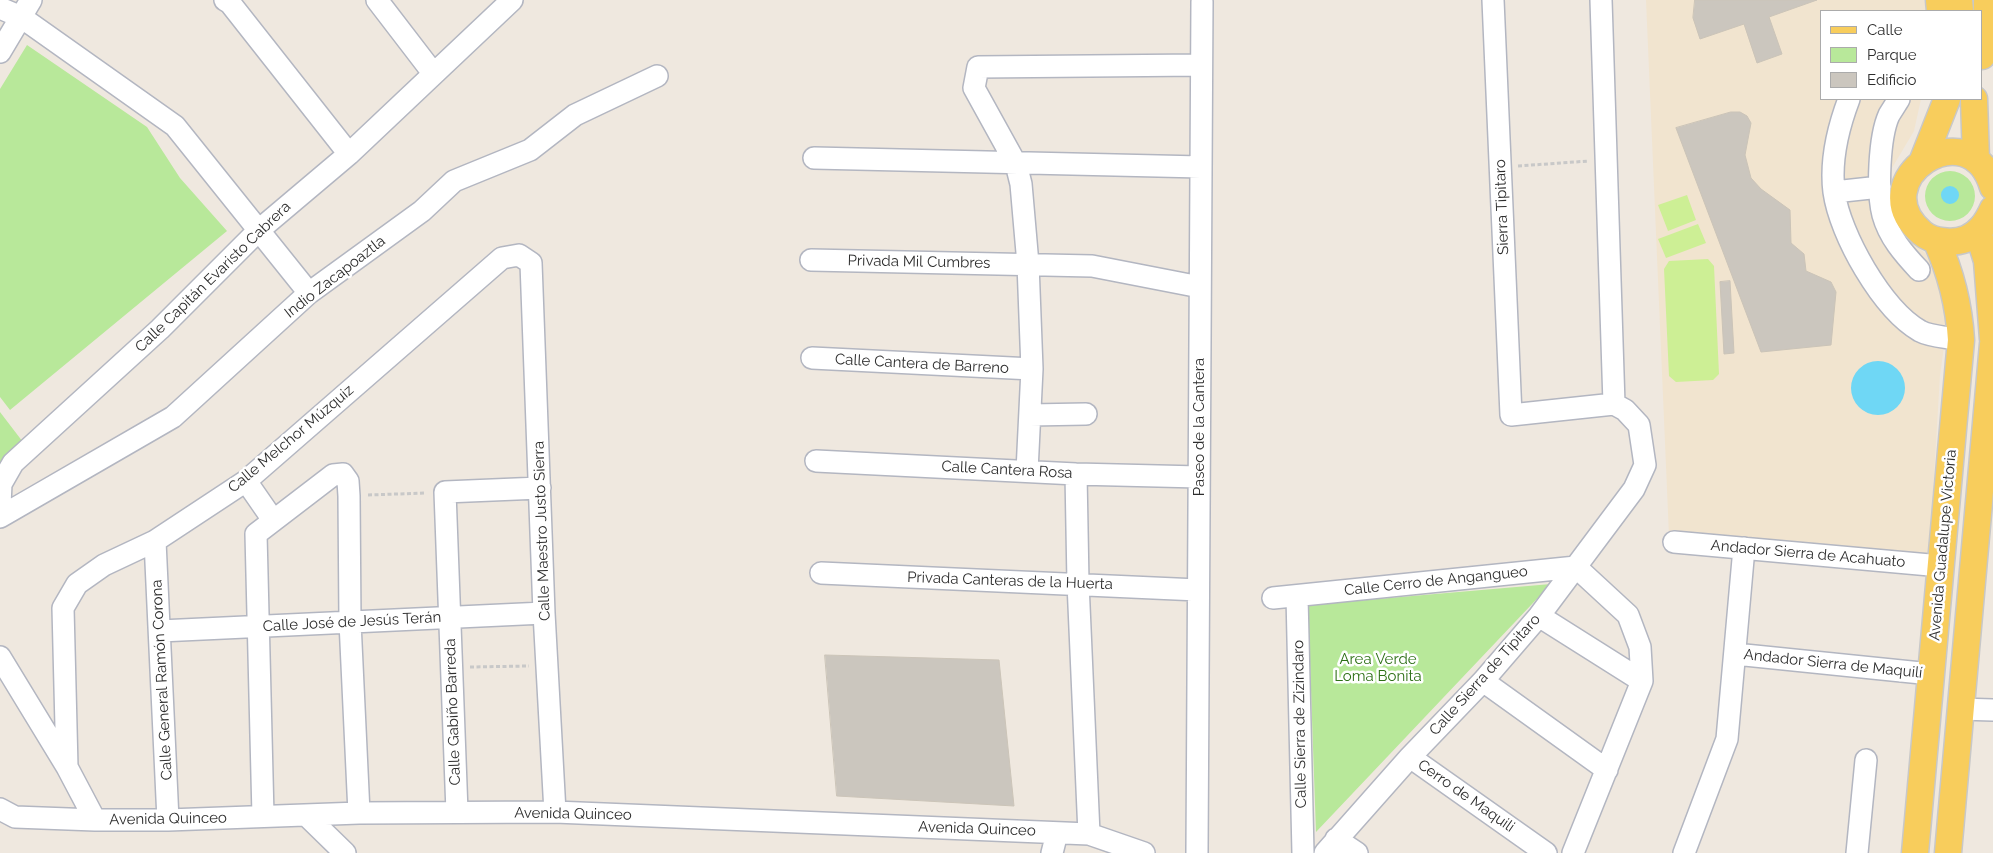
<!DOCTYPE html>
<html>
<head>
<meta charset="utf-8">
<style>
	body { margin:0 }
	#map { position:relative; width:1993px; height:853px; overflow:hidden; background:#efe8df; font-family:Raleway,sans-serif }
	canvas { display:block }
	.legend { position:absolute; left:1820px; top:10px; width:162px; height:90px; box-sizing:border-box; background:#fff; border:1px solid #ababab; margin:0; padding:6px 9px; list-style:none; font-size:15px; color:#2d2d2d }
	.legend li { display:flex; align-items:center; gap:10px; height:25px }
	.legend b { width:25px; border:1px solid #ababab }
</style>
</head>
<body>
<div id="map">
<canvas width="1993" height="853"></canvas>
<ul class="legend">
<li><b style="height:6px;background:#f8cd5c"></b>Calle</li>
<li><b style="height:14px;background:#b8e89a"></b>Parque</li>
<li><b style="height:14px;background:#cbc6be"></b>Edificio</li>
</ul>
</div>
<script>
const c = document.querySelector('canvas').getContext('2d');
c.lineJoin = 'round';
function fill(path, color) { c.fillStyle = color; c.fill(path, 'evenodd'); }
function trace(path, color, width, dash) { c.strokeStyle = color; c.lineWidth = width; c.lineCap = dash ? 'butt' : 'round'; c.setLineDash(dash || []); c.stroke(path); }
function label(font, color, halo, rows, align = 'center') {
  c.font = font + ' Raleway,sans-serif'; c.lineWidth = 5; c.setLineDash([]); c.textBaseline = 'middle'; c.strokeStyle = halo; c.fillStyle = color; for (const [text, x, y, turn = 0] of rows) {
    c.save(); c.translate(x, y); c.rotate((+turn || 0) * Math.PI / 180); c.textAlign = isNaN(turn) ? turn : align; if (halo) c.strokeText(text, 0, 0); c.fillText(text, 0, 0); c.restore();
  }
}
fill(new Path2D(`
	M1646 0H1924L1927 11H1822V99H1921L1914 131 1892 168 1887 192 1895 218 1908 238 1926 254 1936 269 1948 318 1940 375 1929 561 1669 536Z`), '#f1e4cf');
fill(new Path2D(`
	M27 45 147 127 180 178 227 231 10 410 0 397V89Z
	M1925 196a25 25 0 1 1 50 0a25 25 0 1 1-50 0Z
	M0 412 26 446 0 473Z
	M1551 584 1316 832 1308 605Z`), '#b8e89a');
fill(new Path2D(`
	M1687 195 1696 220 1668 231 1658 205Z
	M1698 224 1706 243 1666 258 1658 239Z
	M1708 259 1714 266 1719 374 1713 380 1676 382 1669 376 1664 269 1669 261Z`), '#cdef95');
fill(new Path2D(`
	M1941 195a9 9 0 1 1 18 0a9 9 0 1 1-18 0Z
	M1851 388a27 27 0 1 1 54 0a27 27 0 1 1-54 0Z`), '#6fd7f5');
const building = new Path2D(`
	M1695 0H1817L1769 17 1782 54 1757 63 1744 24 1700 39 1693 18Z
	M1731 112H1740L1747 116 1751 123 1745 155 1751 178 1761 189 1790 210 1791 243 1804 254 1806 271 1831 282 1836 292 1831 345 1761 352 1676 128Z
	M1730 281 1734 353 1724 354 1720 282Z
	M825 655 999 660 1014 806 837 796Z`);
fill(building, '#cbc6be');
trace(building, '#cbc4b8', 1);
const minor = new Path2D(`
	M225 0 230 3 349 154
	M377 0 433 73
	M1601 0 1614 404
	M0 8 21 17 175 126 309 293
	M0 52 31 0
	M1849 99C1838 128 1830 160 1834 192 1840 235 1882 309 1920 331 1931 337 1949 337 1961 340
	M1899 99C1896 104 1892 110 1889 115 1879 137 1877 192 1883 215 1889 237 1904 254 1919 270
	M814 158 1201 167
	M1834 192 1880 187
	M811 260 1092 266 1200 287
	M812 358 1032 369
	M1030 415 1086 414
	M816 461 1076 474 1199 477
	M1027 471 1032 369 1028 264 1021 184 1016 164 974 88 978 67 1201 65
	M1076 474 1078 583 1089 834
	M246 481 273 520
	M0 505 1 484 13 463 160 329 259 230 349 154 512 0
	M0 517 173 417 309 293 422 211 454 181 530 150 575 115 657 76
	M155 541 168 820
	M1674 542 1941 566
	M821 573 1198 590
	M1297 596 1303 853
	M1273 598 1576 567 1628 615 1640 647 1642 681 1573 853
	M1539 616 1642 681
	M160 631 544 613
	M1735 654 1931 674
	M0 657 67 767 95 820
	M1483 681 1607 770
	M1960 709 1993 710
	M1410 757 1546 853
	M67 767 63 608 77 584 104 565 155 541 246 481 502 258 519 255 531 263 544 613 555 812
	M0 809 15 817 95 820H168L359 813 555 812 1089 834 1144 853
	M457 812 445 492 540 488
	M306 815 345 853
	M263 816 256 534 333 475 343 474 348 481 349 496 350 622 359 813
	M1336 839 1357 853
	M1052 853 1057 833
	M1197 853 1202 2
	M1325 853 1410 757 1483 681 1539 616 1634 489 1645 465 1639 425 1625 410 1614 404 1511 415 1493 0
	M1684 853 1727 739 1744 548
	M1857 853 1866 760`);
const major = new Path2D(`
	M1939 0 1940 11
	M1959 0 1960 11
	M1982 56 1986 43 1987 0
	M1974 99 1976 160
	M1923 160 1947 99
	M1993 187C1969 107 1860 181 1922 233 1933 242 1952 244 1966 239 1980 233 1987 222 1993 209
	M1978 232 1987 261 1993 339
	M1915 853 1961 340C1959 304 1951 273 1936 240
	M1948 853 1993 344`);
trace(minor, '#b3b6c1', 24);
trace(major, '#c8c8c8', 29);
trace(new Path2D(`
	M1518 166 1589 161
	M368 495 426 493
	M470 667 529 666`), '#c8c8c8', 3, [4, 2.5]);
trace(minor, '#fff', 21);
trace(major, '#f8cd5c', 26);
label('15px', '#2d2d2d', '#fff', [
	["Sierra Tipitaro",1502,207,-92],
	["Privada Mil Cumbres",919,262,1],
	["Calle Capitán Evaristo Cabrera",213,277,-44],
	["Indio Zacapoaztla",335,277,-38],
	["Calle Cantera de Barreno",922,364,3],
	["Paseo de la Cantera",1199,427,-90],
	["Calle Melchor Múzquiz",291,439,-40],
	["Calle Cantera Rosa",1007,470,3],
	["Calle Maestro Justo Sierra",542,531,-92],
	["Avenida Guadalupe Victoria",1943,545,-85],
	["Andador Sierra de Acahuato",1808,554,5],
	["Privada Canteras de la Huerta",1010,581,2],
	["Calle Cerro de Angangueo",1436,581,-6],
	["Calle José de Jesús Terán",352,622,-3],
	["Andador Sierra de Maquilí",1833,664,6],
	["Calle Sierra de Tipitaro",1485,675,-48],
	["Calle General Ramón Corona",162,680,-93],
	["Calle Gabiño Barreda",453,712,-92],
	["Calle Sierra de Zizindaro",1300,724,-91],
	["Cerro de Maquili",1466,796,35],
	["Avenida Quinceo",573,814,1],
	["Avenida Quinceo",168,819,-1],
	["Avenida Quinceo",977,829,2]
]);
label('15px', '#2e7017', '#fff', [
	["Area Verde",1378,659],
	["Loma Bonita",1378,676]
]);
</script>
</body>
</html>
